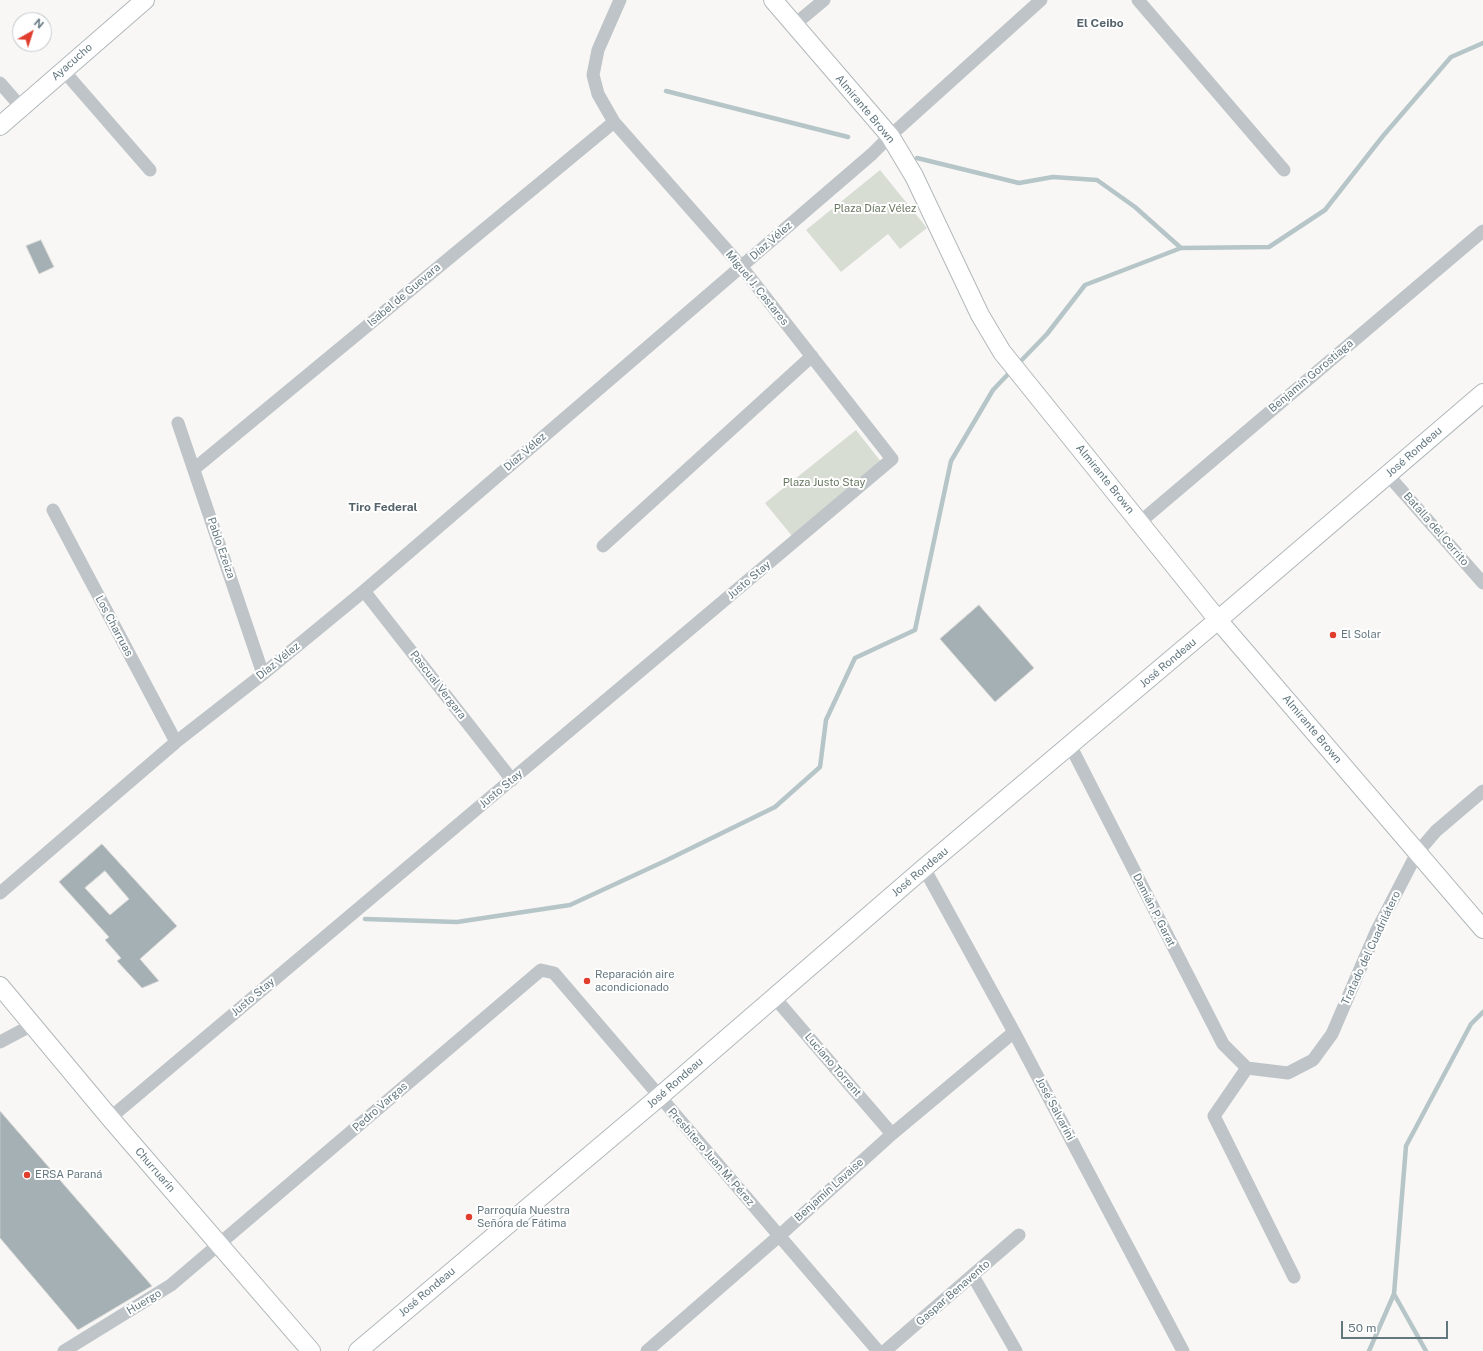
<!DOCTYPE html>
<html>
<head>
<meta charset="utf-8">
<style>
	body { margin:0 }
	#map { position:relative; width:1483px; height:1351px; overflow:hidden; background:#f8f7f5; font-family:"Public Sans",sans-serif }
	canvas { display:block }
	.north { position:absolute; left:12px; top:12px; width:40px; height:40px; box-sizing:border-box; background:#fff; border:1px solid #c1c9cc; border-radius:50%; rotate:39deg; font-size:11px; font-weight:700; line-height:16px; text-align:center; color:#63777f }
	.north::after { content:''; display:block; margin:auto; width:14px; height:18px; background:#e03d2d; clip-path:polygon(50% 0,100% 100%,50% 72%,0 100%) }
	.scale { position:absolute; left:1341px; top:1321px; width:107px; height:18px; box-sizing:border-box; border:2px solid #63777f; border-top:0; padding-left:5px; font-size:12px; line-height:14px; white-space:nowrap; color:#63777f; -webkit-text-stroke:3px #fff; paint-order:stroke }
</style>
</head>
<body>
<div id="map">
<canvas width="1483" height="1351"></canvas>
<div class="north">N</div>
<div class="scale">50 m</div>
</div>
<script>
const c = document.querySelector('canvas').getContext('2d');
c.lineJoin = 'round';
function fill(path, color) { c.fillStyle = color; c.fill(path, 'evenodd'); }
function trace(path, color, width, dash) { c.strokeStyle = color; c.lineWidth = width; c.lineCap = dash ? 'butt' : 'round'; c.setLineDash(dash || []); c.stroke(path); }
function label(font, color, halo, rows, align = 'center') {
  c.font = font + ' "Public Sans",sans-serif'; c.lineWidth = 4; c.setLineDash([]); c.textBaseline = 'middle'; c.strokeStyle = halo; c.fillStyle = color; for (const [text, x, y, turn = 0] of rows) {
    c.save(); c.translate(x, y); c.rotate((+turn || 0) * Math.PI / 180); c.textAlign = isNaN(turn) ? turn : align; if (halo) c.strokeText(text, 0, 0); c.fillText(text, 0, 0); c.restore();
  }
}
fill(new Path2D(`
	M880 170 927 228 900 249 888 234 841 272 806 230Z
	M856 430 882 463 792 536 765 503Z`), '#d8ddd4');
trace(new Path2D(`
	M666 91 848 137
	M917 158 1019 183 1053 177 1097 180 1135 207 1181 248
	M1017 365 1047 334 1085 285 1181 248 1269 247 1325 210 1383 136 1451 57 1483 43
	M365 919 457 922 570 905 665 861 775 807 820 767 826 720 855 658 915 630 951 461 993 390 1012 370
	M1369 1351 1394 1294
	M1426 1351 1394 1294 1406 1146 1471 1024 1483 1012`), '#b6c5c7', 4.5);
const building = new Path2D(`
	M41 240 54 267 39 274 26 246Z
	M979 605 1034 668 995 702 940 639Z
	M102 844 177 926 140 959 159 981 142 988 117 961 121 958 105 940 109 937 59 882ZM105 871 129 899 110 915 85 888Z
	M0 1111 152 1286 78 1330 0 1238Z`);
fill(building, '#a5b0b4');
trace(building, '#d9d9d7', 1);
const secondary = new Path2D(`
	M773 0 890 136 914 176 980 315 1002 352 1218 620 1483 929
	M0 126 145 0
	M0 986 110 1118 311 1351
	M358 1351 659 1097 924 868 1218 620 1483 393`);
trace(secondary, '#b1b8bb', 20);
trace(new Path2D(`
	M1138 0 1284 170
	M794 25 824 0
	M63 70 150 170
	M0 83 21 107
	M178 423 263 674
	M194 469 614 122
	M1388 475 1483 583
	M53 510 176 742
	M1140 522 1483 231
	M603 546 812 356
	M364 591 512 780
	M1070 745 1223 1044 1247 1068
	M924 868 1014 1032 1183 1351
	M0 893 176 742 263 674 364 591 872 154 890 136 1041 0
	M774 997 892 1134
	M0 1042 32 1025
	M1247 1068 1288 1073 1313 1060 1332 1034 1376 932 1417 853 1436 831 1483 791
	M1247 1068 1214 1116 1294 1277
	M110 1118 892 459 741 266 614 122 598 94 593 75 598 50 620 0
	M973 1276 1016 1351
	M64 1351 171 1285 541 970 554 973 878 1351
	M647 1351 779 1236 892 1134 1014 1032
	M885 1351 1019 1235`), '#bec4c7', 13);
trace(secondary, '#fff', 18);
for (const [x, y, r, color] of [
	[1333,635,4,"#e03d2d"],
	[587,981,4,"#e03d2d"],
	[27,1175,4,"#e03d2d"],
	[469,1217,4,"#e03d2d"]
]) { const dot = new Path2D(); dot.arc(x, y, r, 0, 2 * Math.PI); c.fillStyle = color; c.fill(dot); trace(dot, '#fff', 1.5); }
label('11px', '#63777f', '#fff', [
	["Ayacucho",72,62,-41],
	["Almirante Brown",865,109,50],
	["Díaz Vélez",771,241,-41],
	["Miguel J. Castares",757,288,51],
	["Isabel de Guevara",404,295,-40],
	["Benjamín Gorostiaga",1311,376,-40],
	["Díaz Vélez",525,452,-41],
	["José Rondeau",1414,452,-41],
	["Almirante Brown",1105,479,51],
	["Batalla del Cerrito",1436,529,49],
	["Pablo Ezeiza",221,548,71],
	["Justo Stay",749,580,-40],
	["Los Charruas",114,626,62],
	["Díaz Vélez",278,661,-39],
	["José Rondeau",1168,663,-40],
	["Pascual Vergara",438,685,52],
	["Almirante Brown",1312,729,50],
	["Justo Stay",501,789,-40],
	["José Rondeau",920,872,-40],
	["Damián P. Garat",1154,910,63],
	["Tratado del Cuadrilátero",1371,948,-65],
	["Justo Stay",253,997,-40],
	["Luciano Torrent",833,1065,49],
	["José Rondeau",675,1083,-41],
	["Pedro Vargas",380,1107,-41],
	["José Salvarini",1055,1109,62],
	["Presbítero Juan M. Pérez",711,1157,49],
	["Churruarín",155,1170,49],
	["Benjamín Lavaise",829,1190,-42],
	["José Rondeau",427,1292,-40],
	["Gaspar Benavento",953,1293,-41],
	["Huergo",144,1302,-31]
]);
label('11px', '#697862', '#fff', [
	["Plaza Díaz Vélez",875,209],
	["Plaza Justo Stay",824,483]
]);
label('11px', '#63777f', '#fff', [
	["El Solar",1341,635],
	["Reparación aire",595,975],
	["acondicionado",595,988],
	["ERSA Paraná",35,1175],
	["Parroquía Nuestra",477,1211],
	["Señora de Fátima",477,1224]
], 'left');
label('bold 12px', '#55646b', '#fff', [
	["El Ceibo",1100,23],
	["Tiro Federal",383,507]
]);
</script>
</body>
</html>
